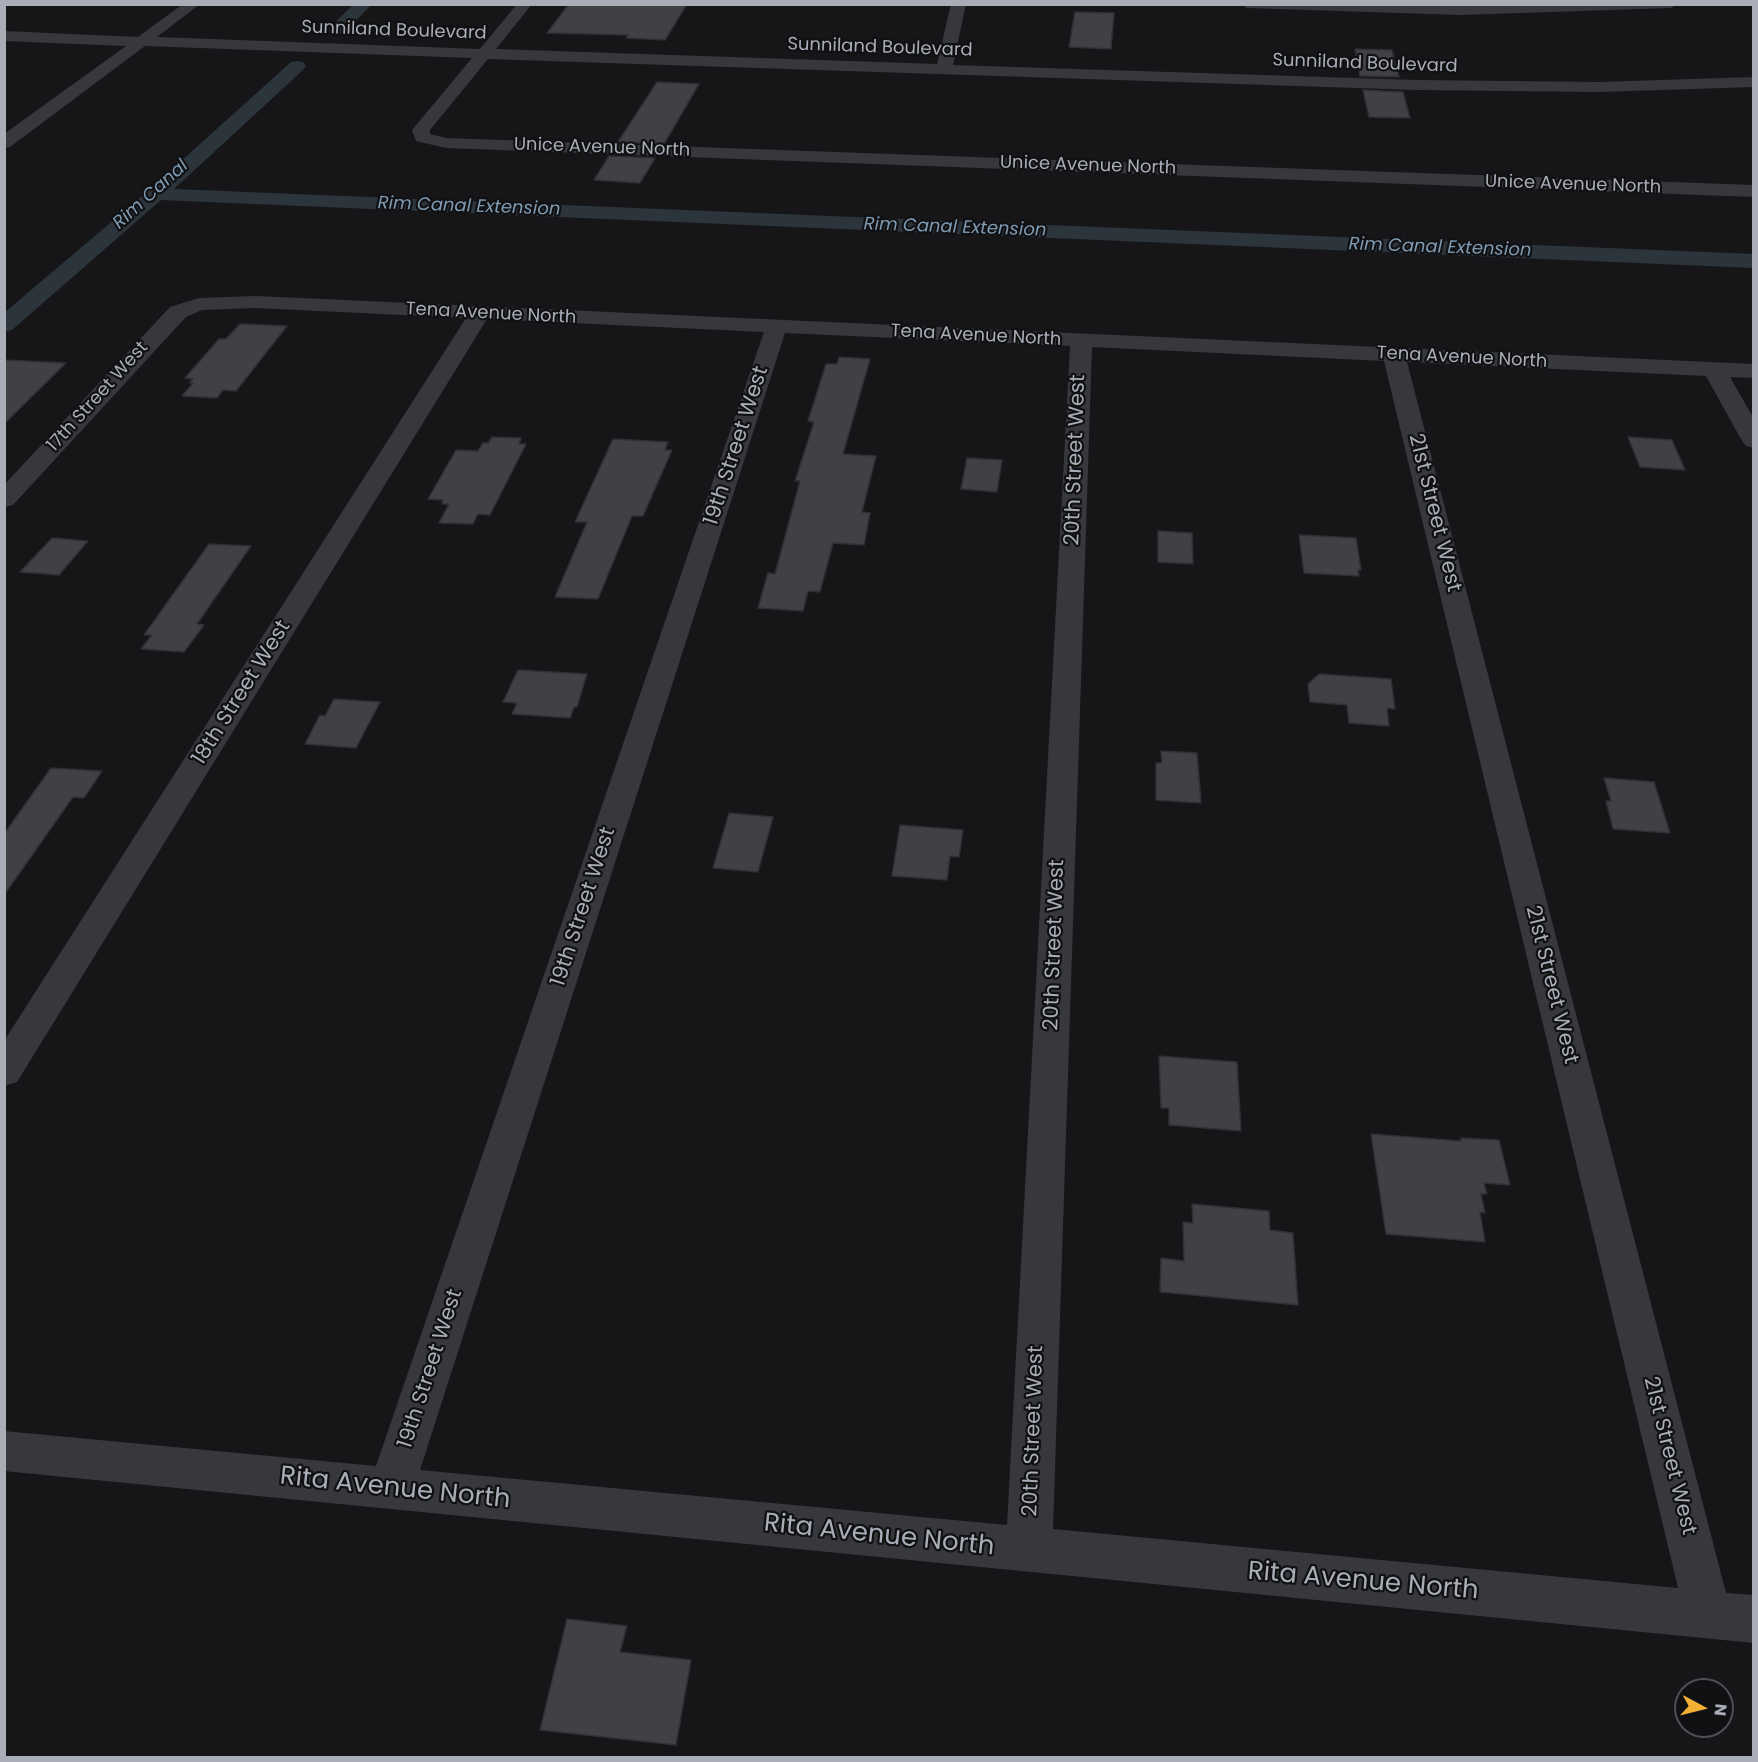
<!DOCTYPE html>
<html>
<head>
<meta charset="utf-8">
<style>
	body { margin:0 }
	#map { position:relative; width:1758px; height:1762px; overflow:hidden; background:#161618; font-family:Poppins,sans-serif }
	canvas { display:block }
	.frame { position:absolute; inset:0; border:6px solid #a8adb8; pointer-events:none }
	.north { position:absolute; left:1674px; top:1678px; width:60px; height:60px; box-sizing:border-box; background:#111113; border:2px solid #4d4f55; border-radius:50%; rotate:97deg; font-size:16px; font-weight:700; line-height:24px; text-align:center; color:#a8adb8 }
	.north::after { content:''; display:block; margin:auto; width:21px; height:27px; background:#f2b134; clip-path:polygon(50% 0,100% 100%,50% 72%,0 100%) }
</style>
</head>
<body>
<div id="map">
<canvas width="1758" height="1762"></canvas>
<div class="frame"></div>
<div class="north">N</div>
</div>
<script>
const c = document.querySelector('canvas').getContext('2d');
c.lineJoin = 'round';
function fill(path, color) { c.fillStyle = color; c.fill(path, 'evenodd'); }
function trace(path, color, width, dash) { c.strokeStyle = color; c.lineWidth = width; c.lineCap = dash ? 'butt' : 'round'; c.setLineDash(dash || []); c.stroke(path); }
function label(font, color, halo, rows, align = 'center') {
  c.font = font + ' Poppins,sans-serif'; c.lineWidth = 4.5; c.setLineDash([]); c.textBaseline = 'middle'; c.strokeStyle = halo; c.fillStyle = color; for (const [text, x, y, turn = 0] of rows) {
    c.save(); c.translate(x, y); c.rotate((+turn || 0) * Math.PI / 180); c.textAlign = isNaN(turn) ? turn : align; if (halo) c.strokeText(text, 0, 0); c.fillText(text, 0, 0); c.restore();
  }
}
fill(new Path2D(`
	M354 4H372L343 34H331L329 30 331 26Z
	M297 61 303 62 306 66 303 70 174 189 1754 254V268L161 200 12 330 4 332V313L149 190 291 62Z`), '#2c353c');
const building = new Path2D(`
	M569 4H687L665 40 626 38 628 35 547 33Z
	M1075 12 1114 13 1111 49 1069 47Z
	M1355 49 1392 50 1399 77 1360 76Z
	M657 82 699 84 664 144 618 142Z
	M1363 90 1403 92 1410 118 1369 117Z
	M609 156 655 158 640 183 594 180Z
	M240 324 287 326 236 391 223 390 217 398 182 396 193 383H189L193 379 185 378 219 339H226Z
	M839 357 870 359 843 454 876 456 862 512 870 513 864 545 833 543 820 592 808 591 803 611 758 608 768 573 775 574 800 481H795L814 422 808 421 826 364H837Z
	M4 360 66 363 4 424Z
	M492 437 521 438 519 444H526L490 515 478 514 473 524 439 523 449 504H442L443 500 428 499 456 450 478 451 483 443H488Z
	M1628 437 1672 440 1685 470 1640 467Z
	M613 439 668 442 665 450H672L643 516H632L598 599 555 597 587 522H575Z
	M967 458 1002 460 997 492 961 489Z
	M1158 531 1192 533 1193 564 1158 562Z
	M1299 535 1356 538 1361 570H1358L1359 576 1304 573Z
	M52 538 88 541 59 575 20 572Z
	M209 544 251 546 197 624 204 625 184 652 141 649 152 635H144Z
	M518 670 587 674 577 707H574L570 718 512 714 517 703 503 702Z
	M1319 674 1391 679 1395 709 1387 708 1389 726 1349 723 1347 705 1310 702 1308 684Z
	M334 699 380 702 356 748 305 744 320 715 325 716Z
	M1161 751 1197 753 1201 803 1156 800V763H1162Z
	M51 768 102 771 84 798 73 797 4 895V834Z
	M1604 778 1654 782 1670 833 1613 829 1606 801H1611Z
	M729 813 773 817 758 872 713 868Z
	M900 825 963 830 959 857 950 856 947 880 892 876Z
	M1159 1056 1237 1062 1241 1131 1169 1125V1108H1161Z
	M1371 1134 1461 1141V1138L1499 1140 1510 1185 1484 1183 1487 1194H1481L1485 1213 1480 1212 1485 1242 1386 1234Z
	M1192 1204 1269 1211 1270 1230 1293 1233 1298 1305 1160 1292 1161 1258 1184 1261 1183 1222 1193 1223Z
	M567 1619 627 1626 620 1652 691 1660 676 1745 540 1730Z`);
fill(building, '#404145');
trace(building, '#303034', 1.5);
fill(new Path2D(`
	M183 4H200L157 37 480 49 517 4H532L496 49 937 64 951 4H966L953 65 1417 80 1599 82 1754 77V87L1599 92 1417 90 488 59 430 130V134L446 138 1754 185V197L446 148 416 141 412 130 472 58 145 46 10 147 4 148V134L126 46 4 41V31L138 37Z
	M1240 4H1678L1671 8 1461 15 1247 8Z
	M256 296 1754 364V378L1730 377 1754 419V448L1746 446 1742 441 1706 376 1407 362 1726 1593 1754 1595V1643L4 1471V1431L376 1466 764 332 487 319 17 1082 4 1086V1041L466 318 256 308 202 310 186 317 13 505 4 507V485L170 307 199 298ZM785 333 1070 346 1007 1525 420 1470ZM1092 347 1384 361 1678 1588 1053 1529Z`), '#37383d');
label('18px', '#a8adb8', '#111113', [
	["Sunniland Boulevard",394,31,2],
	["Sunniland Boulevard",880,48,2],
	["Sunniland Boulevard",1365,64,2],
	["Unice Avenue North",602,148,2],
	["Unice Avenue North",1088,166,2],
	["Unice Avenue North",1573,185,2],
	["Tena Avenue North",491,314,3],
	["Tena Avenue North",976,336,3],
	["Tena Avenue North",1462,358,3],
	["17th Street West",98,397,-48]
]);
label('italic 18px', '#7f9bb3', '#111113', [
	["Rim Canal",151,195,-42],
	["Rim Canal Extension",469,207,2],
	["Rim Canal Extension",955,228,2],
	["Rim Canal Extension",1440,248,2]
]);
label('21px', '#a8adb8', '#111113', [
	["19th Street West",737,446,-72],
	["20th Street West",1076,460,-88],
	["21st Street West",1434,513,76],
	["18th Street West",242,693,-58],
	["19th Street West",584,907,-72],
	["20th Street West",1055,945,-88],
	["21st Street West",1551,985,76],
	["19th Street West",431,1369,-72],
	["20th Street West",1034,1431,-88],
	["21st Street West",1669,1456,76]
]);
label('26px', '#a8adb8', '#111113', [
	["Rita Avenue North",395,1489,6],
	["Rita Avenue North",879,1536,6],
	["Rita Avenue North",1363,1582,5]
]);
</script>
</body>
</html>
